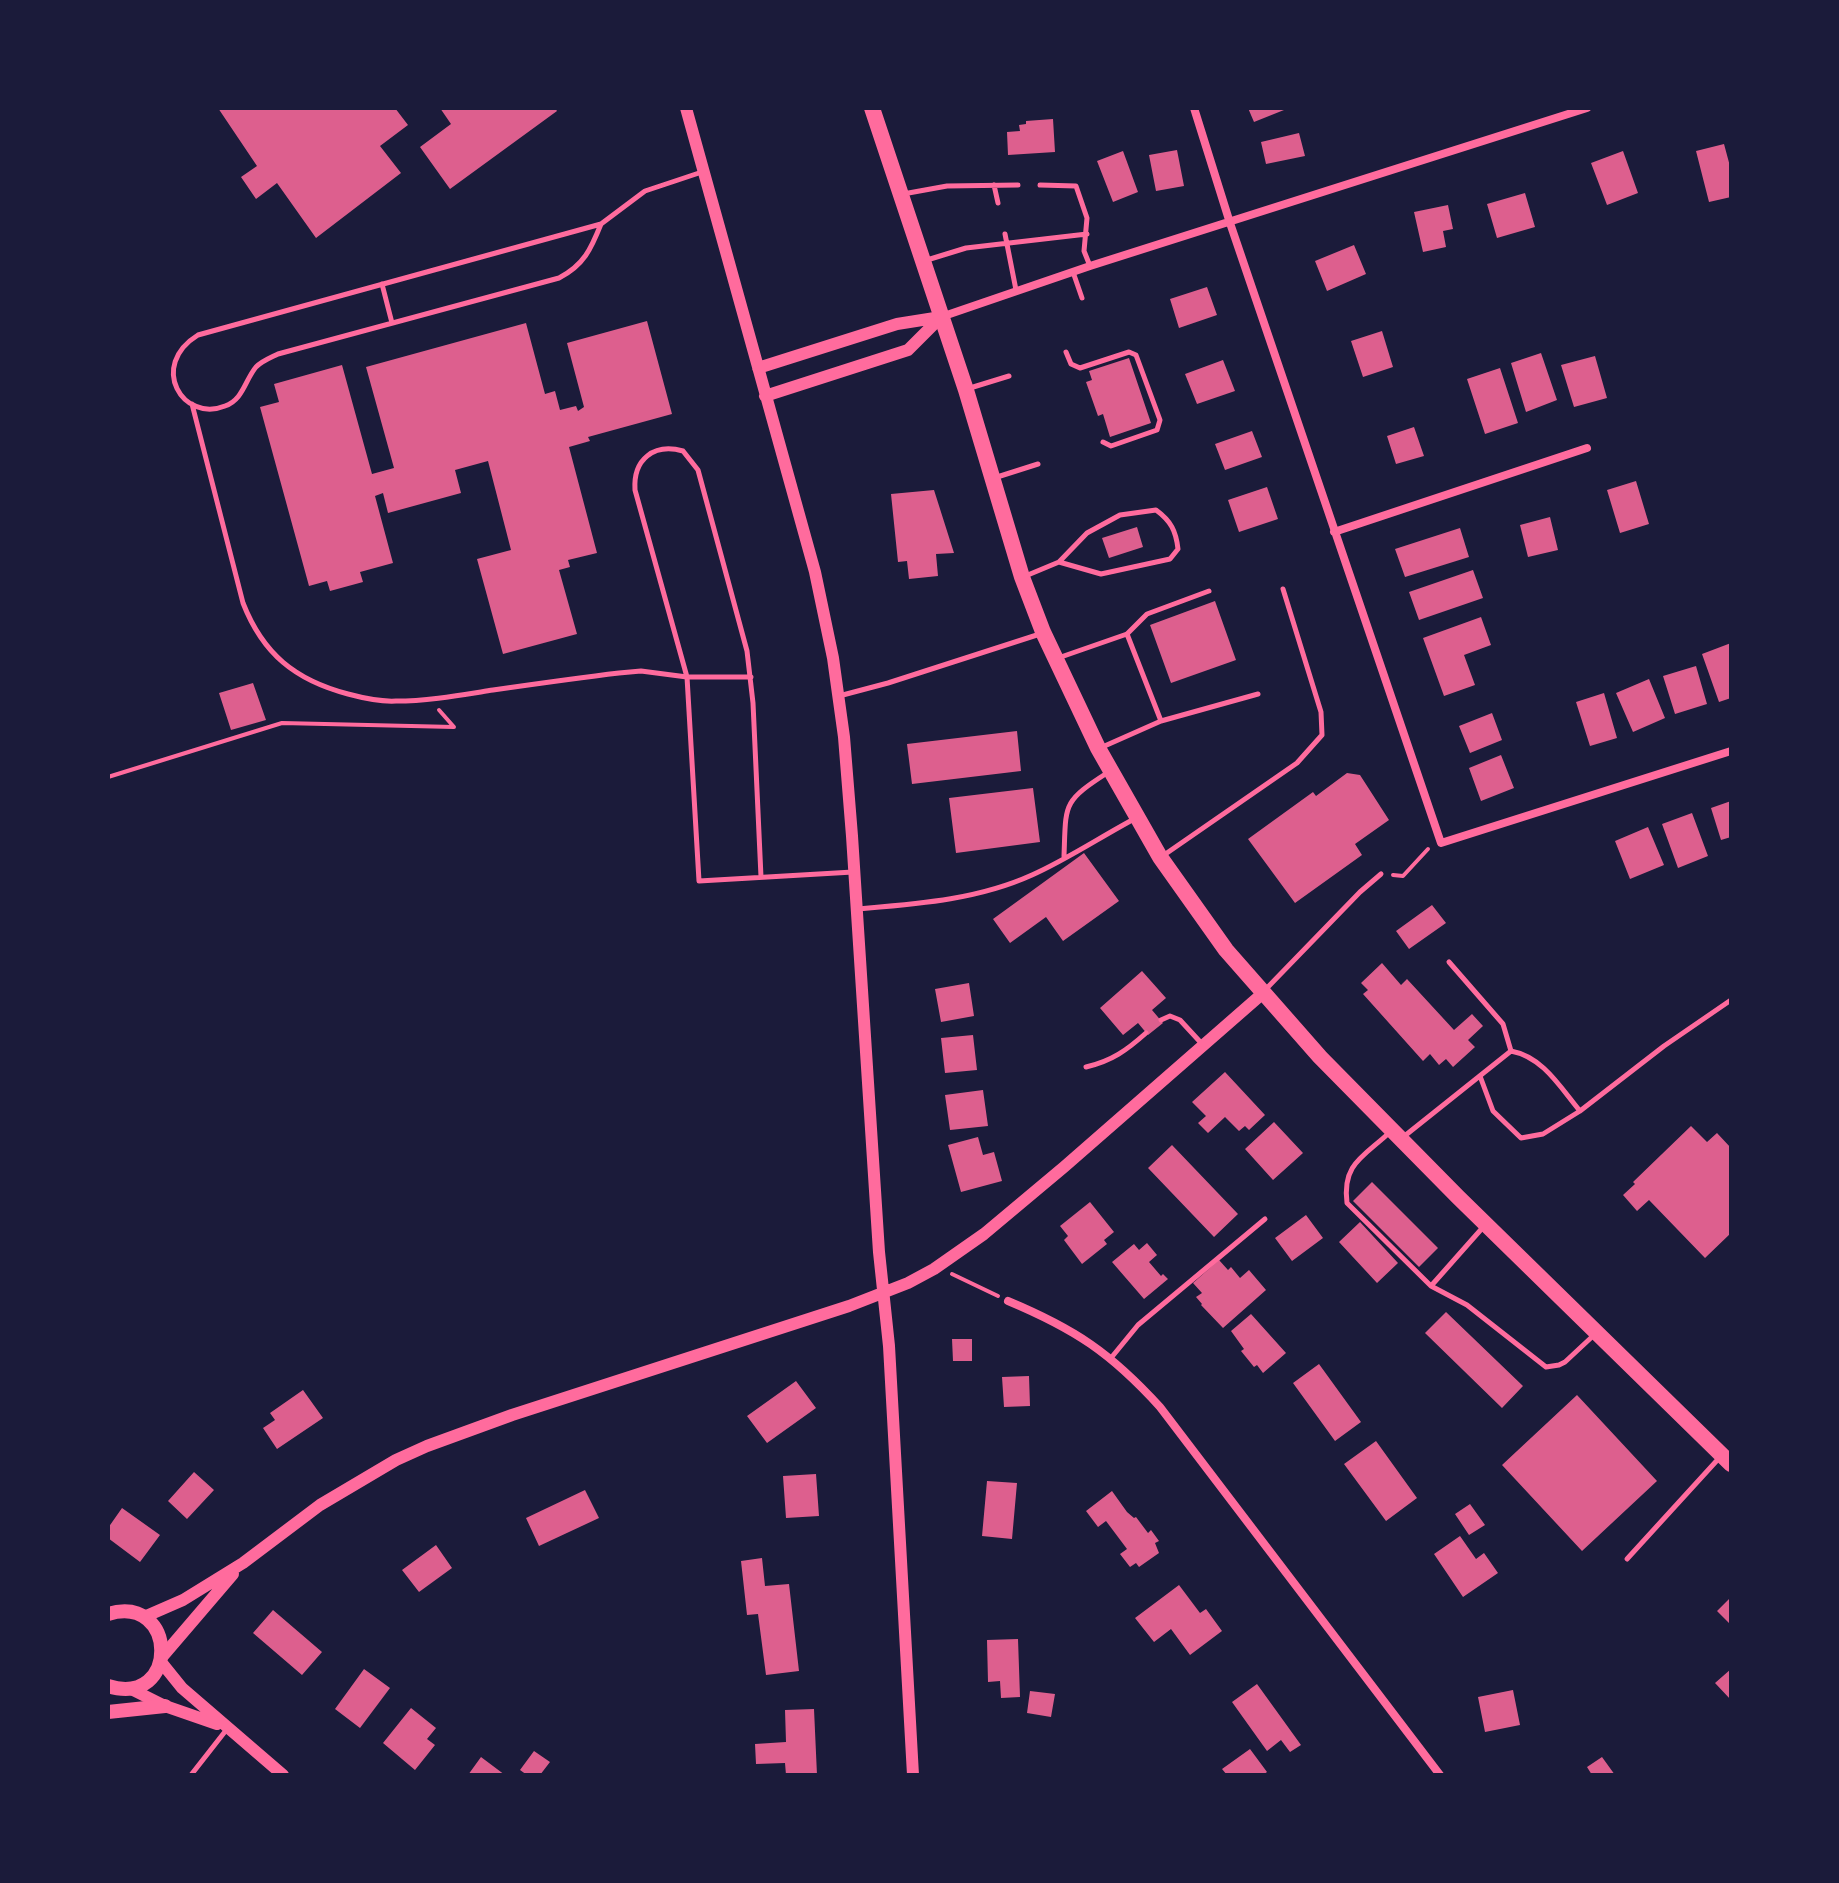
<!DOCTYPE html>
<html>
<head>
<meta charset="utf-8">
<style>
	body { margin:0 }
	#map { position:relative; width:1839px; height:1883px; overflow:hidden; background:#1b1b3a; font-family:Lato,sans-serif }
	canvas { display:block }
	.frame { position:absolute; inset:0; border:110px solid #1b1b3a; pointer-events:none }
</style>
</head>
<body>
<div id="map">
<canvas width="1839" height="1883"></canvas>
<div class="frame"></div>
</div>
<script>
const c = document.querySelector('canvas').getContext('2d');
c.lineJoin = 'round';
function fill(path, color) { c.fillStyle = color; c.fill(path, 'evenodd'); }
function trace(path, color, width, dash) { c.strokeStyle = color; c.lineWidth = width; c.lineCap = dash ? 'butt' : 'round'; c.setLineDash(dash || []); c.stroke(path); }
fill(new Path2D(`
	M218 108H395L408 125 380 146 401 173 316 238 277 183 256 199 241 177 257 166Z
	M440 108H555L557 111 450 189 420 147 451 124Z
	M1248 108H1289L1254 122Z
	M1053 119 1055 152 1008 155 1007 132 1020 131 1019 125 1026 124V121Z
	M1299 133 1305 156 1266 164 1261 142Z
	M1724 144 1731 170V197L1709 202 1696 151Z
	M1177 150 1184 186 1156 191 1149 155Z
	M1123 151 1138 192 1113 202 1097 161Z
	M1623 151 1638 193 1607 205 1591 163Z
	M1525 193 1535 227 1497 238 1487 204Z
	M1448 205 1453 229 1443 231 1446 247 1423 252 1414 212Z
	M1354 245 1366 274 1327 291 1315 261Z
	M1207 287 1217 315 1179 328 1170 299Z
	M647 321 672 414 588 437 590 441 569 447 597 553 568 560 570 567 559 570 577 634 503 654 477 559 511 550 488 461 455 470 461 493 388 513 383 493 375 496 393 563 360 572 363 582 330 591 327 581 309 586 260 407 279 402 274 384 342 365 372 474 394 468 366 367 526 323 545 394 555 391 560 410 576 406 578 411 584 407 567 343Z
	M1382 331 1393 367 1363 377 1351 341Z
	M1541 353 1557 400 1526 412 1511 363Z
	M1595 356 1607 398 1574 407 1561 365Z
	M1129 358 1151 423 1110 437 1103 414 1098 416 1086 382 1092 380 1089 371Z
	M1223 360 1235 391 1197 404 1185 374Z
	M1500 368 1518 423 1485 434 1467 379Z
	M1414 427 1424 456 1396 464 1387 436Z
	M1252 431 1262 457 1225 470 1215 444Z
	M1636 481 1649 524 1620 533 1607 490Z
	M1267 487 1278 519 1239 532 1228 500Z
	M934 490 954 553 936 554 938 576 909 579 907 561 898 562 891 494Z
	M1550 517 1558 550 1528 557 1520 525Z
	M1137 527 1143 547 1109 558 1102 538Z
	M1460 528 1469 557 1405 577 1395 549Z
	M1473 570 1483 598 1419 620 1409 592Z
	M1215 601 1236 660 1171 683 1150 625Z
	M1481 617 1491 645 1464 655 1475 685 1444 696 1423 638Z
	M1731 643V698L1719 702 1702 654Z
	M1696 666 1707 704 1675 714 1663 676Z
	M1649 679 1665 718 1633 732 1616 693Z
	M253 683 266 720 231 730 219 693Z
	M1604 693 1617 738 1590 746 1576 702Z
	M1492 713 1502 740 1470 753 1459 726Z
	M1017 731 1021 771 912 784 907 744Z
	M1501 755 1514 788 1481 801 1469 768Z
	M1347 773 1360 775 1389 820 1355 844 1362 855 1295 903 1248 839 1313 792 1316 796Z
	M1033 788 1040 842 956 853 949 798Z
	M1731 801V837L1721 840 1711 808Z
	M1692 813 1708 856 1678 868 1662 824Z
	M1648 827 1664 865 1630 879 1615 841Z
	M1084 853 1119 901 1063 941 1046 917 1010 943 993 919Z
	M1432 905 1446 923 1409 949 1396 931Z
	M1382 963 1401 985 1407 979 1454 1030 1472 1014 1483 1026 1468 1040 1475 1047 1453 1067 1446 1059 1439 1065 1430 1054 1423 1061 1363 994 1368 990 1361 983Z
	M1142 971 1166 998 1152 1010 1163 1023 1148 1035 1138 1023 1123 1035 1100 1008Z
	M969 983 974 1016 941 1022 935 989Z
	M973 1035 977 1070 945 1073 941 1038Z
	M1225 1072 1265 1115 1249 1130 1245 1126 1239 1131 1225 1117 1208 1133 1198 1123 1206 1116 1192 1102Z
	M983 1090 988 1126 950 1130 945 1095Z
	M1274 1122 1303 1153 1273 1180 1245 1149Z
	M1691 1126 1707 1142 1717 1133 1731 1148V1233L1705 1258 1649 1200 1637 1211 1623 1195 1635 1184 1633 1182Z
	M978 1137 983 1155 994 1152 1002 1181 961 1192 948 1145Z
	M1172 1145 1238 1214 1214 1237 1148 1168Z
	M1372 1182 1438 1248 1419 1267 1353 1201Z
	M1090 1202 1114 1232 1104 1240 1107 1244 1082 1264 1064 1240 1068 1236 1060 1226Z
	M1306 1215 1323 1238 1292 1261 1275 1238Z
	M1360 1222 1398 1263 1377 1283 1339 1242Z
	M1147 1243 1157 1255 1149 1262 1161 1276 1163 1274 1168 1279 1144 1299 1112 1262 1134 1244 1139 1250Z
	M1219 1260 1228 1270 1231 1267 1240 1278 1249 1270 1266 1290 1223 1328 1201 1305 1202 1304 1196 1297 1202 1293 1193 1283Z
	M1446 1312 1523 1386 1502 1408 1425 1333Z
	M1251 1314 1286 1353 1263 1373 1257 1365 1254 1367 1241 1351 1244 1349 1231 1331Z
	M952 1339H972V1361H953Z
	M1319 1364 1361 1422 1335 1441 1293 1383Z
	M1029 1376 1030 1406 1004 1407 1002 1377Z
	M796 1381 816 1408 767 1443 747 1416Z
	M303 1390 323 1418 277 1449 263 1428 275 1420 270 1413Z
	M1577 1395 1657 1481 1582 1551 1502 1465Z
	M1376 1441 1417 1498 1386 1521 1344 1464Z
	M194 1472 214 1490 187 1519 168 1501Z
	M816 1474 819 1516 786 1518 783 1476Z
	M987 1481 1017 1483 1012 1539 982 1536Z
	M585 1490 599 1518 539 1546 526 1518Z
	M1112 1491 1127 1512 1134 1518 1136 1517 1148 1533 1151 1530 1159 1541 1155 1543 1159 1553 1139 1567 1136 1563 1130 1567 1120 1554 1127 1549 1106 1521 1098 1527 1086 1511Z
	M1470 1504 1485 1525 1469 1535 1455 1514Z
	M122 1508 160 1535 140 1562 108 1538V1528Z
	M1460 1536 1476 1559 1484 1553 1498 1573 1463 1597 1434 1554Z
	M436 1545 452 1568 419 1592 402 1570Z
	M762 1558 765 1586 789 1584 799 1671 766 1675 758 1614 747 1615 741 1561Z
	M1179 1585 1200 1613 1206 1609 1222 1631 1190 1655 1171 1629 1154 1642 1135 1618Z
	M1731 1597V1625L1717 1611Z
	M273 1610 322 1652 302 1675 253 1633Z
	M1018 1639 1020 1697 1001 1698 1000 1681 988 1682 987 1640Z
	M364 1669 390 1688 360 1728 335 1709Z
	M1731 1669V1700L1715 1683Z
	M1257 1684 1301 1745 1290 1752 1281 1740 1267 1751 1232 1702Z
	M1513 1690 1520 1725 1485 1732 1478 1697Z
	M1030 1691 1055 1694 1051 1717 1027 1713Z
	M411 1708 436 1728 427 1739 435 1745 415 1770 383 1743Z
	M814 1709 817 1775H786L785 1763 756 1764 755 1744 786 1742 785 1710Z
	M1250 1749 1267 1772 1263 1775H1227L1222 1769Z
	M534 1751 550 1762 540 1775H527L520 1770Z
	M481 1757 505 1775H468Z
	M1602 1757 1615 1775H1592L1587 1767Z`), '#dd5f8e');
trace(new Path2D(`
	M108 777 282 723 454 727 439 710
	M1393 875 1403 876 1428 849
	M952 1274 998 1296`), '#ff6b9d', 4);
trace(new Path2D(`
	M994 185 998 203
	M1040 185 1076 186 1087 218 1084 251 1090 266
	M903 194 947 186 1018 185
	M601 224C591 249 584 265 559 278L278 354C270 358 262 361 256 367 245 380 243 400 225 406 183 423 148 366 198 335L601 224 645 191 702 172
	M1005 234 1016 290
	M927 260 966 248 1087 234
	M1073 272 1082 298
	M382 284 392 323
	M1066 352 1071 364 1080 368 1129 352 1136 355 1160 420 1157 430 1111 446 1103 442
	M970 388 1009 376
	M192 404 243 603C263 654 295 680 348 694 363 698 380 702 396 701 428 701 461 695 493 690 535 684 577 678 619 673L641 671 687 677H751
	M994 478 1038 464
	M1023 577 1059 562 1087 533 1120 515 1156 510C1171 521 1176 531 1178 549L1170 559 1101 574 1059 562
	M1127 634 1147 614 1209 591
	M1058 658 1127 634 1161 721 1258 694
	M839 696 888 683 1040 634
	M1100 748 1161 721
	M1164 855 1297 763 1322 735 1321 712 1283 589
	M1064 856C1066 804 1062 802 1107 773
	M761 877 753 703 747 651 698 470 683 451C654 443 633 459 635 490L687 677 699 881 853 872
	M857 909C916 904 977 900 1032 875 1066 860 1102 836 1136 818
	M1449 962 1503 1024 1511 1051
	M1266 989 1360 892 1381 874
	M1161 1020 1170 1016 1180 1020 1203 1045
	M1086 1067C1112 1061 1127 1050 1146 1033
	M1480 1076 1493 1111 1521 1138 1543 1134 1580 1111 1664 1046 1731 1000
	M1389 1133C1363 1157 1342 1164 1347 1203L1431 1286 1467 1305 1546 1367 1559 1365 1565 1362 1594 1335
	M1402 1138 1511 1051C1543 1057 1560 1087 1580 1111
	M1431 1286 1485 1225
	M1111 1358 1138 1325 1265 1219
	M1627 1559 1721 1456
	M191 1775 227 1729`), '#ff6b9d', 5);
trace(new Path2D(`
	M1194 108 1230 223 1441 843 1731 751
	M941 317 1090 266 1587 108
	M1334 532 1587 448
	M1008 1301C1075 1329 1111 1353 1160 1407L1440 1775`), '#ff6b9d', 8);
trace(new Path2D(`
	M686 108 815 572 833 658 844 737 852 836 879 1252 889 1346 913 1775
	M758 368 897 324 941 317
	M765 396 908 350 941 317
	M144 1617 183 1600 243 1563 320 1505 396 1460 427 1446 512 1415 849 1306 908 1283 934 1269 984 1234 1064 1167 1262 994
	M162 1657 233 1574
	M161 1662 182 1688 283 1775
	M131 1689 165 1706 217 1724`), '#ff6b9d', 12);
trace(new Path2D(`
	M108 1614C178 1593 180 1708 108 1686
	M108 1712 165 1706`), '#ff6b9d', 14);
trace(new Path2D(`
	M872 108 966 390 1022 577 1043 632 1098 748 1160 857 1226 950 1320 1057 1458 1197 1731 1464`), '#ff6b9d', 16);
</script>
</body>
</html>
